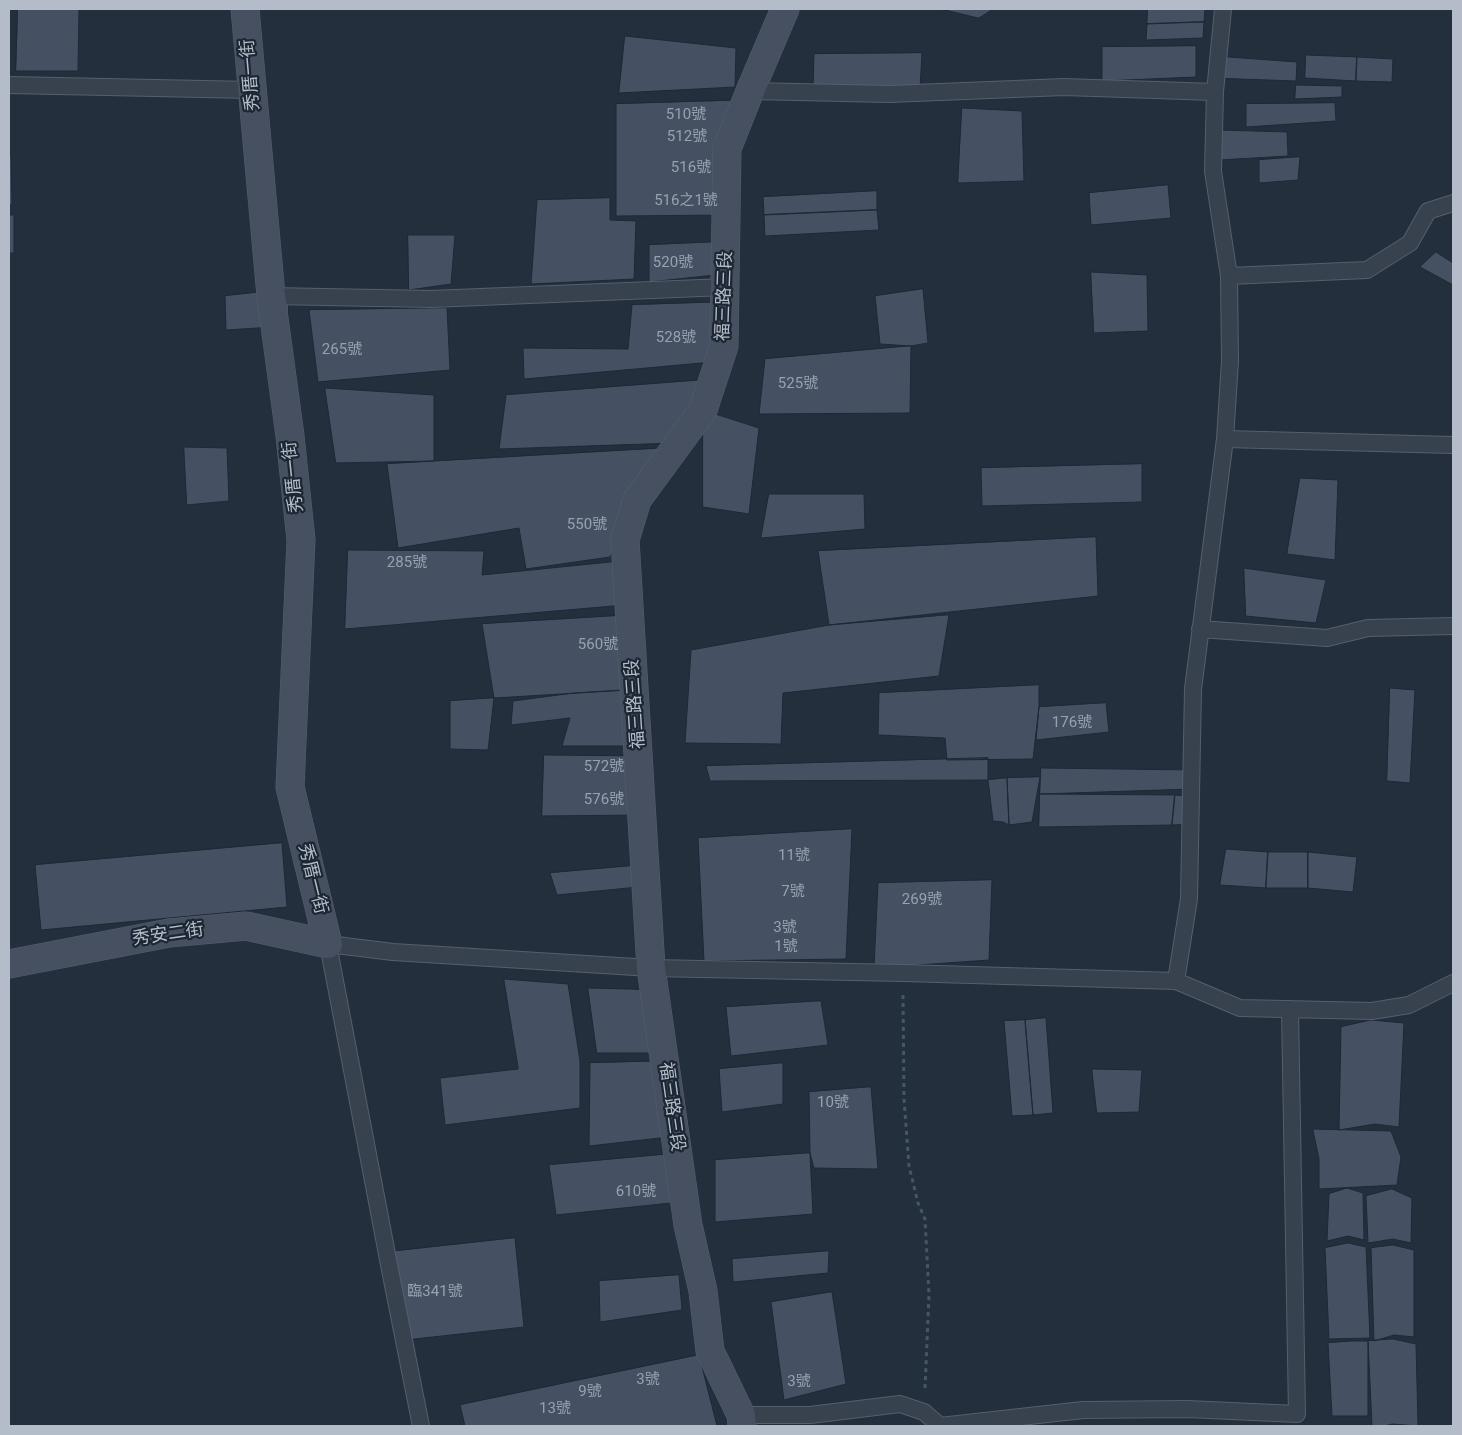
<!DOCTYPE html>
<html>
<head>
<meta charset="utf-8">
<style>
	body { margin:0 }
	#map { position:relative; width:1462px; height:1435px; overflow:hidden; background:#242f3e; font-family:Roboto,sans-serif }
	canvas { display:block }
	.frame { position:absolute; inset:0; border:10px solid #b4bcc9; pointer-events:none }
</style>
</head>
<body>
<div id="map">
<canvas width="1462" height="1435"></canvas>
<div class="frame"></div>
</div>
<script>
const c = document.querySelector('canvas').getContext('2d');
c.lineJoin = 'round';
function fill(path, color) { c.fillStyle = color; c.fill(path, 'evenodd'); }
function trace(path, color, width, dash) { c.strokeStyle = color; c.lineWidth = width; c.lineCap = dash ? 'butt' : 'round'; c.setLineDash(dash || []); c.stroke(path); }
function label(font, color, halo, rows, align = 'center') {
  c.font = font + ' Roboto,"Noto Sans TC",sans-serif'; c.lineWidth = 4.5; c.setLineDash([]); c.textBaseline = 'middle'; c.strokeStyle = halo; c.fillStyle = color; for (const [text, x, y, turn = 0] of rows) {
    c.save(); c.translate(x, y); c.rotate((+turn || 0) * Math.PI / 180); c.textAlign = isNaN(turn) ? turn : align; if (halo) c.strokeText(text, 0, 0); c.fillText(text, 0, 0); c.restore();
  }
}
const building = new Path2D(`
	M18 9H79L78 71H16Z
	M941 9H993L979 18Z
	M1148 9H1205L1204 22 1147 24Z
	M1204 22 1203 38 1146 40 1147 24Z
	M625 36 736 48 735 87 619 93Z
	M1196 46V77L1102 81V47Z
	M922 53 920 88 813 89 814 54Z
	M1306 55 1357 57 1356 81 1305 78Z
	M1215 56 1297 62 1296 81 1212 78Z
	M1357 57 1393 59 1392 82 1356 81Z
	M1296 85 1342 86V97L1295 99Z
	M751 100 730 215 616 216V104Z
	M1335 103 1336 121 1246 127V104Z
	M962 108 1022 111 1024 181 958 183Z
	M1220 130 1287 132 1288 156 1219 160Z
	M9 156H11L12 205H9Z
	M1300 157 1298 180 1259 183V160Z
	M1168 185 1171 218 1091 225 1089 193Z
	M877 191V210L764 215 763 197Z
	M610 198V220L636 221 634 279 531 284 537 200Z
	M877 210 879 230 765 236 764 215Z
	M9 215H14V253H9Z
	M408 235H455L451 284 409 290Z
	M716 242 715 275 649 282V245Z
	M1436 252 1453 263V285L1420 267Z
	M1091 272 1147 275 1148 331 1094 333Z
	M289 289 288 326 226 330 225 296Z
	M923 289 928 343 911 346 880 344 875 296Z
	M724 302V361L524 379 523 348 628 349 632 305Z
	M447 308 450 370 318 382 309 310Z
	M911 346 910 413 759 414 765 359Z
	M716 379 675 443 499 449 506 395Z
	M325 388 434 395V461L336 463Z
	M703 410 759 428 749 514 703 507Z
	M184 447 227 448 229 501 187 505Z
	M666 448 610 557 526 569 519 528 398 548 387 464Z
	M1142 464V502L982 506 981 468Z
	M1300 478 1338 480 1335 560 1287 554Z
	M769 494H864L865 529 761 538Z
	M1096 537 1098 596 829 625 818 551Z
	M348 550 484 551 482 575 620 561 625 605 345 629Z
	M1244 568 1326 580 1316 623 1246 616Z
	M631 615 645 689 494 698 482 624Z
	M949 615 939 676 783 693 781 744 685 743 691 650 829 625Z
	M1039 685V707L1033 759 947 760 945 738 878 735 879 693Z
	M1390 688 1415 690 1410 783 1387 781Z
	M645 689 643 746H562L570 718 511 725 513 701 574 693Z
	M494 698 488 750 450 749V701Z
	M1106 703 1109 732 1036 740 1039 707Z
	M544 755 649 756 642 815 542 816Z
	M988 758V780L710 781 706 766Z
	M1041 768 1195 770 1192 789 1040 794Z
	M1040 777 1032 822 1009 825 1007 778Z
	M1007 778 1009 825 1003 822 993 821 988 780Z
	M1040 794 1175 795 1172 825 1039 827Z
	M1175 795 1198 797 1197 824 1172 825Z
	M852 829 846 959 704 961 698 838Z
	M282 843 287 907 41 930 35 865Z
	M1226 849 1268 852 1266 888 1220 885Z
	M1268 852H1308V888H1266Z
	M1308 852 1357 857 1353 892 1308 888Z
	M653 864 648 886 557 895 550 873Z
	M992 880 989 960 874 968 878 883Z
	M504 979 568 984 580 1061V1108L445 1125 440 1078 518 1069Z
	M588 988 666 990V1053H597Z
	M821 1001 828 1045 731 1056 726 1007Z
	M1046 1018 1053 1113 1033 1115 1025 1020Z
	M1025 1020 1033 1115 1012 1116 1004 1021Z
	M1371 1020 1404 1023 1399 1127 1375 1124 1339 1130 1341 1027Z
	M669 1061V1137L589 1146 590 1063Z
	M783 1063V1104L722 1112 719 1069Z
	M1092 1069 1142 1070 1139 1112 1097 1113Z
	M871 1087 878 1169 814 1168 810 1153 809 1092Z
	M1313 1129 1391 1131 1401 1157 1397 1185 1319 1189V1159Z
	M810 1153 813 1214 715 1222V1160Z
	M670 1154 671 1203 556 1215 549 1165Z
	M1347 1188 1363 1193 1364 1240 1348 1236 1327 1241 1329 1194Z
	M1392 1189 1412 1198 1411 1243 1393 1239 1368 1243 1366 1196Z
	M515 1238 524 1327 396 1341 387 1252Z
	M1348 1243 1366 1247 1370 1338 1329 1339 1325 1248Z
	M1393 1245 1414 1250V1337L1394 1335 1374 1341 1371 1248Z
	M829 1251 828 1273 733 1282 732 1259Z
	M679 1275 682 1310 600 1322 599 1281Z
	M832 1292 846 1384 784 1400 771 1302Z
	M1393 1339 1416 1344 1418 1426 1392 1424 1385 1426H1372L1368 1341Z
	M1352 1341H1368V1416H1332L1328 1343Z
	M699 1355 717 1426H465L460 1405Z`);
fill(building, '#455162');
trace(building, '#1f2835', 1);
const lane = new Path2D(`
	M1223 9 1215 92 1213 171 1229 276
	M9 85 252 90
	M750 91 890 94 1064 87 1215 92
	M271 296 431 299 726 287
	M1225 439 1453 445
	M1200 629 1327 638 1368 628 1453 626
	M1176 981 1189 899 1193 689 1225 439 1230 361 1229 276 1367 270 1410 243 1428 211 1453 203
	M741 1415H810L900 1404 924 1412 940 1426
	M421 1426 390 1270 328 944 393 952 651 968 903 973 1176 981 1240 1008 1372 1011 1409 1005 1453 983
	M940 1426 1083 1410 1187 1409 1297 1414 1290 1009`);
const secondary = new Path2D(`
	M9 964 169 933 246 926 328 944 290 787 301 540 290 436 271 296 245 9
	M742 1426 741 1415 710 1351 703 1291 688 1225 651 968 625 540 637 500 703 410 724 346 727 149 750 91 785 9`);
trace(lane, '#565f6c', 18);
trace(secondary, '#565f6c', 29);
trace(new Path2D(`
	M903 995 904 1099 909 1166 918 1203 925 1219 929 1295 925 1388`), '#44595c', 3, [4, 4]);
trace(lane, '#38414e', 16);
trace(secondary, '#465061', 28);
label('15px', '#98a1af', null, [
	["510號",686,115],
	["512號",687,137],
	["516號",691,168],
	["516之1號",686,201],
	["520號",673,263],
	["528號",676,338],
	["265號",342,350],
	["525號",798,384],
	["550號",587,525],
	["285號",407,563],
	["560號",598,645],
	["176號",1072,723],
	["572號",604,767],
	["576號",604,800],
	["11號",794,856],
	["7號",793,892],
	["269號",922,900],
	["3號",785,928],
	["1號",786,947],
	["10號",833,1103],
	["610號",636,1192],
	["臨341號",435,1292],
	["3號",648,1380],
	["3號",799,1382],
	["9號",590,1392],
	["13號",555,1409]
]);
label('18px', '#b4bcc9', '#1d2633', [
	["秀厝一街",251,75,-95],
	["福三路三段",725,296,-88],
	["秀厝一街",294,477,-96],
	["福三路三段",636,704,-94],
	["秀厝一街",312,879,76],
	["秀安二街",168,935,-8],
	["福三路三段",671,1107,82]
]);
</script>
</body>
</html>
